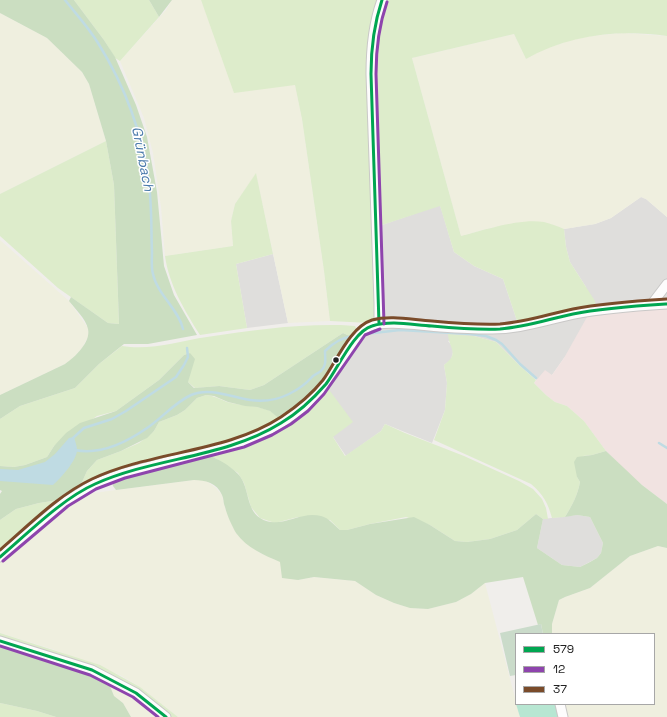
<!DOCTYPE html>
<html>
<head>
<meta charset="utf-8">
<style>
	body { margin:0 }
	#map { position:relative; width:667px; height:717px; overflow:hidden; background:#f0eeeb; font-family:"Space Grotesk",sans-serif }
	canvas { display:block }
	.legend { position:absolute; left:515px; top:633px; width:140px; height:72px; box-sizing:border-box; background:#fff; border:1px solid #a7a7a7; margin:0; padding:5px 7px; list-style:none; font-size:12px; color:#222 }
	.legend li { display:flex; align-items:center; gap:8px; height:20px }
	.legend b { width:20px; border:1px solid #a7a7a7 }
</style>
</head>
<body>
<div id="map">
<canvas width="667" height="717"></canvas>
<ul class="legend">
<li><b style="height:5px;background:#00a651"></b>579</li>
<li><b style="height:5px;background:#8e44ad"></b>12</li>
<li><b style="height:5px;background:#7a4b2a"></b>37</li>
</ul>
</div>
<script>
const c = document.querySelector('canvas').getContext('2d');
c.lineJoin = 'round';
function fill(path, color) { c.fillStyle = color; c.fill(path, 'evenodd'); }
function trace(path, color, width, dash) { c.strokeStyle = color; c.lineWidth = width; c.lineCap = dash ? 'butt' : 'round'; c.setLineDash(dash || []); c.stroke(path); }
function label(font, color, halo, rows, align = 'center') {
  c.font = font + ' "Space Grotesk",sans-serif'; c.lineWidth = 3; c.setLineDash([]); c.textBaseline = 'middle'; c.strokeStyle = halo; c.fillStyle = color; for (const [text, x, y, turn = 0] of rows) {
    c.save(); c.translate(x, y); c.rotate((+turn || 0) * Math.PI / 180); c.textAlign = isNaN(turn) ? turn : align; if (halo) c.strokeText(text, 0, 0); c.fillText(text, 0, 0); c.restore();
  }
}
fill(new Path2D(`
	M641 197 646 199 667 217V307L607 314 564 358 552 375 537 380 519 365 496 342 474 336 448 341 452 346 453 352 451 360 444 365 447 383 445 410 432 443 385 424 381 431 346 456 333 437 327 387 360 336 380 321 379 226 440 205 454 252 474 266 503 279 518 324 586 287 570 262 566 247 564 229 595 224 611 218Z
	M273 254 288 323 247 328 236 264Z
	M577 515 590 517 603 543 601 553 597 558 580 567 562 565 537 548 543 519Z`), '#dfdedc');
fill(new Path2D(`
	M667 307V504L642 485 629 474 606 451 584 421 567 406 555 402 546 395 534 383 545 370 552 375 564 358 587 317Z`), '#f1e3e1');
fill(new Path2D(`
	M172 0H201L209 21 295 84 302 119 324 271 330 321 288 323 256 174 235 204 231 221 233 246 165 256 161 207 153 153 144 118 120 61 166 10Z
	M0 13 47 38 82 72 89 84 106 141 0 194Z
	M623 33 667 36V217L646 199 641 197 611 218 595 224 564 229 543 222H529L512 224 490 228 461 236 412 58 514 34 526 59 542 50 571 40 590 36Z
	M0 240 69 301 88 328 89 335 82 348 72 359 65 364 0 395Z
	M194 480H205L216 488 222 495 225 508 236 533 248 544 260 553 281 562 298 580 314 577 355 581 376 595 394 603 411 608 428 609 456 602 471 594 485 583 520 717H178L140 687 120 675 52 649 0 633V561L56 513 77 500 93 493Z
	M658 546 667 548V717H566L563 704H654V634H552V624L559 600 565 597 590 588 630 556Z
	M108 681 144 703 161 717H131L123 703 114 696Z`), '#efefdf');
fill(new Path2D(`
	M74 0H149L159 17 120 61 115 58 104 40Z
	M201 0H379L371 32 376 317 374 320 370 323 330 321 324 271 302 119 295 85 234 93Z
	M385 0H667V36C618 29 568 35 526 59L514 34 412 58 461 236C484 230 520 218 544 222 551 224 558 226 564 229L566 247 570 262 595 301 596 306 595 307 518 324 503 279 474 266 454 252 440 206 379 226 374 71C375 48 377 22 385 0Z
	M106 141 114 185 119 324 108 323 58 288 0 236V194Z
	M256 173 273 254 236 264 247 328 200 335C185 311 169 285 165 256L233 246 231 221 235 204Z
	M341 325 355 326 358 332 354 338 343 333 264 385 250 390 219 386 195 388 188 382 190 353 184 355 159 380 116 411 97 416 54 446 47 457 25 465 14 467 0 466V419L20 406 75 388 99 364 122 346C150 351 179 341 207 337 251 330 296 324 341 325Z
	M448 334 474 336 496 342 519 365 536 380 534 383 546 395 555 402 567 406 584 421 606 451 592 455 583 456 577 477 580 482C578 494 572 506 565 517L552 518C548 503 543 494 531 484L434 440 445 410 447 383 444 365C460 353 449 349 448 334Z
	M327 387 353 422 333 437 345 456 381 431 385 424 405 433 464 456 519 481 533 489 542 499 546 508 548 519H543L536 514 517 530 490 539 467 542 455 541 430 525 406 517 370 524 347 530H340L330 520 298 517 275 523 260 518 251 507 244 483 238 473 218 460 208 455 243 445Z
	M206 395C214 396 220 399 227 402 241 406 255 405 268 410 273 412 277 416 281 420L264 430 79 489 87 471 97 460 121 451 139 443 147 437 154 431 159 422 177 415 185 410 197 398Z
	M65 499 0 552V520L16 509 39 503Z
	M0 633 100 665 140 687 178 717H171L154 703 0 638Z
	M0 703 37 711 56 717H0Z`), '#ddeccb');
fill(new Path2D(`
	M0 0H74L104 40 115 57 136 105 147 137 157 192 164 266 174 295 197 335 148 344H124L99 364 75 388 20 406 0 419V395L65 364C75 357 91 342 88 329 86 319 75 309 69 301L71 297 108 323 119 324 114 185 106 141 89 84 82 72 47 38 0 13Z
	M149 0H172L159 17Z
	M343 333 354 338 311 397 281 420 270 411 257 407 245 406 228 402 214 396 206 395 197 398 185 410 177 415 159 422 154 431 147 438 121 451 97 460 87 471 79 489 65 499 39 503 16 509 0 520V494L2 491 0 490V466L14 467 25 465 47 457 54 446 66 433 80 423 116 411 159 380 184 355 190 353 195 359 188 382 194 388 219 386 250 390 264 385Z
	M606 451 642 485 667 504V548L658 546 630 556 590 588 565 597 559 600 552 624V634H543L541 624 538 625 523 577 485 583 471 594 456 602 428 609 410 608 394 603 376 595 355 581 314 577 298 580 282 578 280 562C264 555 247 548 236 533 232 526 227 515 225 507 223 503 224 499 222 495 217 483 205 480 194 480L116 490 113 486 112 481 208 455C218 459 229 465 237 473 250 485 245 508 260 518 279 531 300 510 321 516 329 518 334 525 340 530H347L370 524 414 517 430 525 455 541 467 542 490 539 517 530 536 514 543 519 537 548 562 565 580 567 590 562 597 558 601 553 603 543 590 517 577 515 565 517C572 506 578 494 580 482L577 477 574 462 577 457 592 455Z
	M0 644 89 673 108 681 114 696 123 703 131 717H56L37 711 0 703Z`), '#cbdec1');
fill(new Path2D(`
	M541 624 543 634H516V675L510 676 500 633Z`), '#cadbca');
fill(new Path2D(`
	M516 704H556L559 717H520Z`), '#b7e6d2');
fill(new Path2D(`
	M74 437C75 441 77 446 77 450 77 460 61 478 53 485L0 481V469L18 470 45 462 55 454 69 438Z`), '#bfdbe3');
trace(new Path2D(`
	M65 0C76 14 89 28 98 43 125 86 143 136 149 185 152 207 151 230 152 252 152 259 151 267 153 274 157 294 179 310 183 329
	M365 334 400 330 470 334 486 336 496 340 502 344 520 364 536 378
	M73 438 84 428 112 419 126 411 176 377 184 365 188 357 187 348
	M659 443 667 448
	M75 450C100 455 127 442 147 428 162 418 174 403 191 395 210 387 231 397 250 400 263 402 277 400 289 394 297 390 305 385 311 378 314 374 317 374 321 371 327 366 325 358 325 351 333 343 343 337 354 336`), '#bfdbe3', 2.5);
const street = new Path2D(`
	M651 305 667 284
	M379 324V303L371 74C371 48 373 24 382 0
	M0 557 65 502 94 484 124 473 242 442C280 428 311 406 334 373 344 359 354 335 368 327 383 319 422 326 440 327 456 328 472 329 488 329 518 330 545 320 574 314 605 308 636 306 667 304
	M0 641 92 670 136 693 166 717
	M560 704 563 717`);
trace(street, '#c9c8c7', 11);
trace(street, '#fdfcfc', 9);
trace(new Path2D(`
	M379 324 371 74C371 48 374 24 382 0
	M0 557C27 534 63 498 95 484 155 457 225 458 281 423 298 413 313 399 326 384 338 368 354 331 372 326 391 320 413 325 432 326 454 328 477 330 500 329 525 327 549 319 573 314 604 308 636 306 667 304
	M0 641 92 670 136 693 166 717`), '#00a651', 3);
trace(new Path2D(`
	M384 324 376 74C376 49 379 25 387 2
	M3 561 68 506 96 489 125 478 244 447 272 435 291 424 308 411 324 394 365 335 380 329
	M0 646 90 675 133 697 158 717`), '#8e44ad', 3);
trace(new Path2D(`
	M0 550C28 526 58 495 92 479 151 451 226 453 281 417 296 407 311 395 323 380 336 362 350 327 372 320 391 315 413 320 432 321 454 323 477 325 500 324 525 322 549 314 573 309 604 303 635 301 667 299`), '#7a4b2a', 3);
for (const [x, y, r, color] of [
	[336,360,3.5,"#222"]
]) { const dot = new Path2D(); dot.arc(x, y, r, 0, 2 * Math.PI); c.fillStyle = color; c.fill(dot); trace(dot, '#fff', 1.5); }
label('italic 14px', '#4a7aab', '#fff', [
	["Grünbach",142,159,79]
]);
</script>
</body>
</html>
